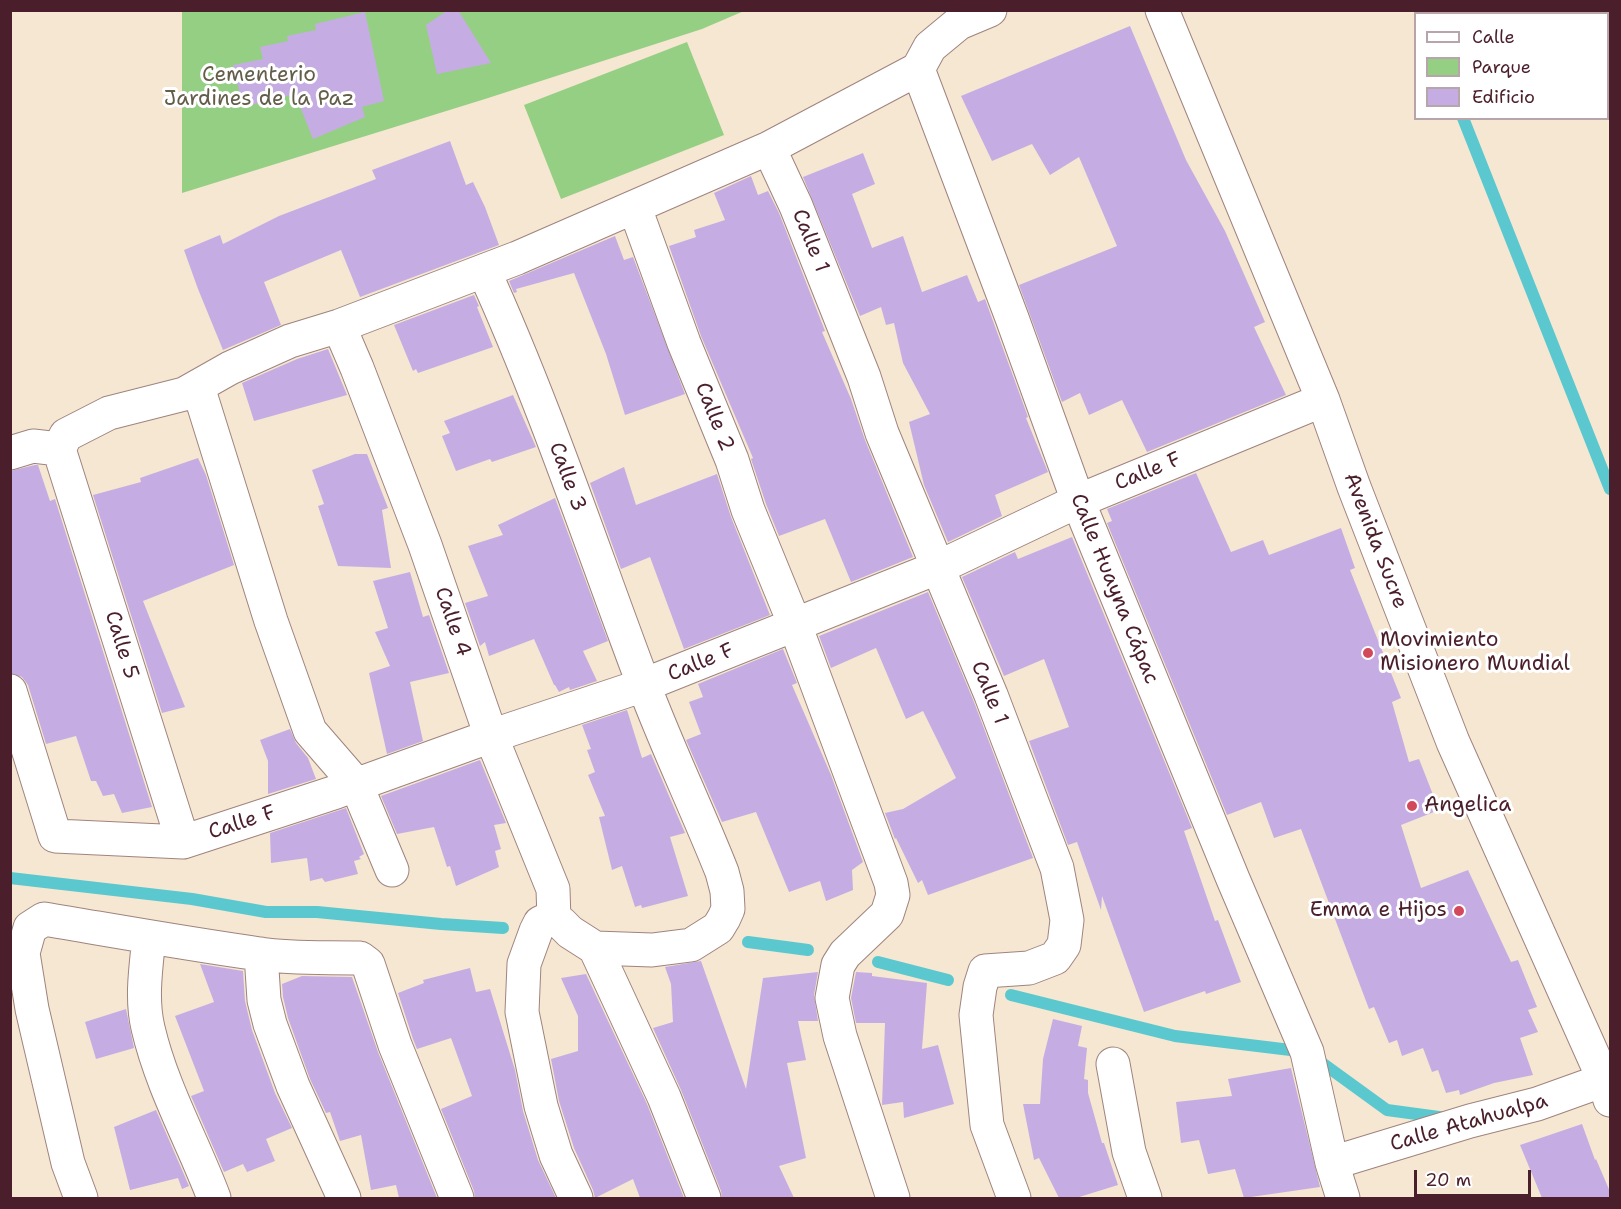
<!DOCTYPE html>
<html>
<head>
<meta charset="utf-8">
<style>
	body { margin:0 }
	#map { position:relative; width:1621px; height:1209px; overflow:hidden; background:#f5e7d1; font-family:"Shantell Sans",sans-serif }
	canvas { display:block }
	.frame { position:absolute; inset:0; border:12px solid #4a1f2b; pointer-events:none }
	.legend { position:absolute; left:1414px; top:12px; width:195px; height:108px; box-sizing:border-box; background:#fff; border:2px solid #b7a5aa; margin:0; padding:8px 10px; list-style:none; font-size:18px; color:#4a1f2b }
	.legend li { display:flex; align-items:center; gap:12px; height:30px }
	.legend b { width:30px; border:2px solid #b7a5aa }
	.scale { position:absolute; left:1414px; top:1170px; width:117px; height:27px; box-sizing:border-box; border:3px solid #4a1f2b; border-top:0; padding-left:8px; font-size:18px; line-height:21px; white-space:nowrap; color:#4a1f2b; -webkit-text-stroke:4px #fff; paint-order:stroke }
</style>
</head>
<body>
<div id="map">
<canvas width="1621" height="1209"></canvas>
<div class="frame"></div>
<ul class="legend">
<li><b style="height:8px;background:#fff"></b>Calle</li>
<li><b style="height:16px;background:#95cf83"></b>Parque</li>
<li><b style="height:16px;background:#c5ade4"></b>Edificio</li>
</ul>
<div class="scale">20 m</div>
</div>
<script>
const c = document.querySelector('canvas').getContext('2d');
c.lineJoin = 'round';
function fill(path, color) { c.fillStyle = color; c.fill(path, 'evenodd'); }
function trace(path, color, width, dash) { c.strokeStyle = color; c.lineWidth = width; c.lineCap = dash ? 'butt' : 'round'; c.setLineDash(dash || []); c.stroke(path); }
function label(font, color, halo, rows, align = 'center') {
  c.font = font + ' "Shantell Sans",sans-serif'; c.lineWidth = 6; c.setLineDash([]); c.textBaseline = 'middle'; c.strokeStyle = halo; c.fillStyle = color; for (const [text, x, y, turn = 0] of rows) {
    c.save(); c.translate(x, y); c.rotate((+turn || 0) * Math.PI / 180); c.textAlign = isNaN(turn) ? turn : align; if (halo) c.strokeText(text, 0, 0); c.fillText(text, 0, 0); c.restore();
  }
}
fill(new Path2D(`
	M182 10 744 11 702 29 485 99 182 193Z
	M687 42 724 135 561 199 524 105Z`), '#95cf83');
trace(new Path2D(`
	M1420 10 1421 14
	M1463 118 1610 489
	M10 878 192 899 266 912H317L441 924 503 928
	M748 942 808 950
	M878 962 948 980
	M1011 995 1175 1036 1307 1052 1387 1110 1446 1118`), '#5bc8cf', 12);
fill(new Path2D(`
	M448 10H458L491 63 437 74 426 25Z
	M365 12 384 101 362 107 365 117 313 139 295 94 243 107 233 65 263 59 260 47 288 41 287 36 316 30 315 24Z
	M1130 26 1186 160 1225 231 1265 322 1254 327 1286 395 1147 452 1122 400 1089 415 1080 393 1062 402 1019 285 1117 246 1079 157 1050 175 1032 144 992 161 961 96Z
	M450 141 466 185 473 182 485 207 499 245 360 297 341 250 264 282 281 325 223 350 198 289 184 250 220 235 223 244 279 216 376 179 372 170Z
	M863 153 875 184 852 194 872 248 903 236 922 292 967 275 978 302 985 299 1028 417 1026 418 1048 472 995 495 1002 516 948 542 924 485 909 422 930 414 903 363 894 323 886 325 881 307 860 316 803 177Z
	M751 176 758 195 768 191 779 213 825 331 822 332 851 399 865 440 913 557 851 582 825 519 779 536 766 504 751 459 753 458 701 336 669 246 696 237 694 230 725 220 714 193Z
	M615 236 624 260 633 257 685 394 625 415 606 354 574 273 516 289 517 292 514 293 509 281Z
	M474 295 479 306 477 307 493 347 418 373 416 369 413 371 394 325Z
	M328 349 347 395 254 421 242 383 297 359Z
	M513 395 536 447 492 462 490 459 456 471 442 436 450 433 444 421Z
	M355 454H367L388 508 382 510 391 568 338 566 318 506 324 504 312 470Z
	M198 458 206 475 234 565 143 601 185 707 162 713 93 495 141 482 140 478Z
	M35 465H38L50 501 55 499 152 807 122 813 114 794 103 796 96 781H91L76 736 46 744 28 685 22 677 10 673V471Z
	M624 467 636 505 717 474 731 517 770 615 684 649 650 557 621 569 590 483Z
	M1196 473 1231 552 1263 540 1269 555 1341 528 1355 568 1350 570 1401 698 1392 702 1409 762 1419 759 1439 810 1401 825 1421 888 1468 870 1511 962 1518 960 1537 1007 1528 1010 1538 1032 1520 1038 1533 1075 1494 1083 1460 1095 1459 1090 1446 1093 1438 1070 1432 1072 1423 1048 1402 1056 1397 1040 1389 1043 1374 1007 1369 1009 1301 829 1274 838 1261 802 1227 815 1107 523 1112 521 1107 509Z
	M555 498 608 641 583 651 597 681 570 690 569 687 559 692 555 685H554L534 639 489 656 485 642 480 646 465 603 488 596 468 546 503 535 498 525Z
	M1072 537 1192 828 1184 831 1215 921 1218 920 1241 982 1206 994 1205 991 1144 1012 1102 896 1101 910 1077 842 1068 845 1029 741 1069 727 1044 659 1004 676 962 577 1015 552 1018 559Z
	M410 572 423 617 429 615 449 673 410 682 423 741 387 754 369 673 390 666 375 632 388 628 373 581Z
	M928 592 974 702 1033 858 928 895 922 880 918 883 896 838 895 839 885 813 903 809 956 778 923 711 906 719 876 648 831 668 819 636Z
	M783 649 797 683 792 685 831 775 863 862 852 870 853 890 826 901 820 881 789 892 756 812 722 822 686 740 701 734 689 702 703 697 698 684Z
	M627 710 642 758 651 754 685 833 670 837 688 896 642 908 641 905 635 907 622 866 612 870 599 817 605 816 588 775 595 772 587 750 591 749 582 725Z
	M290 729 296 743 308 758 316 779 268 794V761L260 740Z
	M480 760 506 823 494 825 501 849 495 851 499 867 456 886 450 866 447 867 434 827 397 834 381 796Z
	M346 808 364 854 359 857 361 859 354 861 358 874 325 882 322 878 310 881 307 858 271 863 270 833Z
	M701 961 746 1089 763 978 818 972 814 995 818 1021H798L806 1060 787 1063 806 1158 779 1166 794 1198H722L721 1191 681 1090 653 1028 673 1022 671 984 665 967Z
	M200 964 243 971 245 1001 252 1030 275 1093 292 1128 266 1139 275 1161 247 1172 243 1164 224 1172 191 1096 204 1091 175 1016 214 1002Z
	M470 968 476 992 490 989 515 1070 523 1111 538 1160 556 1198H475L474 1191 441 1109 472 1096 451 1038 417 1049 413 1039 398 993 424 983 423 980Z
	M856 972 872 973V976L927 983 922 1049 938 1045 954 1104 904 1118 903 1102 882 1105 885 1023H856L851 998Z
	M586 974 647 1104 684 1198H640L633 1179 595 1198 593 1190 574 1148 559 1101 551 1059 578 1051V1016L561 978Z
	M302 976 352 977 378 1052 437 1198H399L396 1185 371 1190 361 1135 340 1141 330 1112 326 1113 310 1079 288 1018 283 997 282 984Z
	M126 1009 134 1048 96 1059 85 1022Z
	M1053 1019 1082 1026 1078 1046 1087 1048 1084 1079 1088 1080V1093L1102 1143H1104L1118 1185 1076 1198H1059L1039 1158 1034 1160 1023 1104H1040L1043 1059Z
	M1291 1068 1320 1187 1244 1198 1235 1169 1208 1174 1199 1140 1181 1143 1176 1102 1232 1096 1228 1079Z
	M156 1110 189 1186 182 1189 178 1178 130 1190 114 1127Z
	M1582 1124 1595 1160 1596 1159 1611 1194V1198H1542L1520 1145Z`), '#c5ade4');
const minor = new Path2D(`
	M990 10 959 23 930 47 918 69 1012 318 1078 501 1233 879 1307 1052 1332 1163 1343 1198
	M1162 10 1323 400 1354 487 1453 742 1604 1080 1610 1100
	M769 148 796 206 864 377 882 433 991 695 1057 868 1067 920 1064 945 1055 958 1029 968 985 971 980 987 976 1015 987 1125 1014 1198
	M635 208 684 343 732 460 748 510 795 625 891 883 893 895 887 914 845 954 838 965 832 998 840 1036 893 1198
	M484 271C545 405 591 545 643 683 667 747 697 809 722 872L727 891 728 909 724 918 718 928 691 945 652 950 595 948 570 932 561 923 554 920H546L540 923 536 931 524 964 522 1012 541 1106 556 1155 576 1198
	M339 326 357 368 425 545 491 736 553 889 554 920
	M198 387 271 621 310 731 356 784 392 870
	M59 449 183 842
	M10 453 33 446 59 449 66 435 109 413 184 394 230 368 290 341 339 326 517 258 769 148 918 69
	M10 691 55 836 183 842 336 792 491 736 644 685 939 567 1078 501 1323 400
	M149 937C146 967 141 999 148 1028 162 1088 193 1142 214 1198
	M595 948 664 1097 704 1198
	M261 954 264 1000 270 1024 293 1086 344 1198
	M1113 1064 1129 1152 1145 1198
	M1332 1163 1470 1121 1537 1104 1604 1080
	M81 1198 68 1163 32 1009 23 953 30 928 44 919C116 931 188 944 260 954 292 959 327 957 360 958L368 964 395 1045 457 1198`);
trace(minor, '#a0837e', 35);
trace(minor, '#fff', 33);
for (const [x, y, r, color] of [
	[1368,653,6,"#d1495b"],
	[1412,806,6,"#d1495b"],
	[1459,911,6,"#d1495b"]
]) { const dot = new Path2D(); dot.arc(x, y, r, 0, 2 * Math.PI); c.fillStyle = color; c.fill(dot); trace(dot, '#fff', 2); }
label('21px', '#645d4a', '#fff', [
	["Cementerio",259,76],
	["Jardines de la Paz",259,100]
]);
label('21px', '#4a1f2b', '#fff', [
	["Calle 1",810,241,68],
	["Calle 2",714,417,68],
	["Calle F",1148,472,-22],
	["Calle 3",567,477,70],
	["Avenida Sucre",1375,541,69],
	["Calle Huayna Cápac",1114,589,68],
	["Calle 4",452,622,71],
	["Calle 5",121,645,73],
	["Calle F",701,663,-22],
	["Calle 1",989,693,68],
	["Calle F",242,823,-18],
	["Calle Atahualpa",1469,1123,-16]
]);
label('21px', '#4a1f2b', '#fff', [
	["Movimiento",1380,641],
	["Misionero Mundial",1380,665],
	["Angelica",1424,806],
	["Emma e Hijos",1447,911,"right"]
], 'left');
</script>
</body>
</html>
